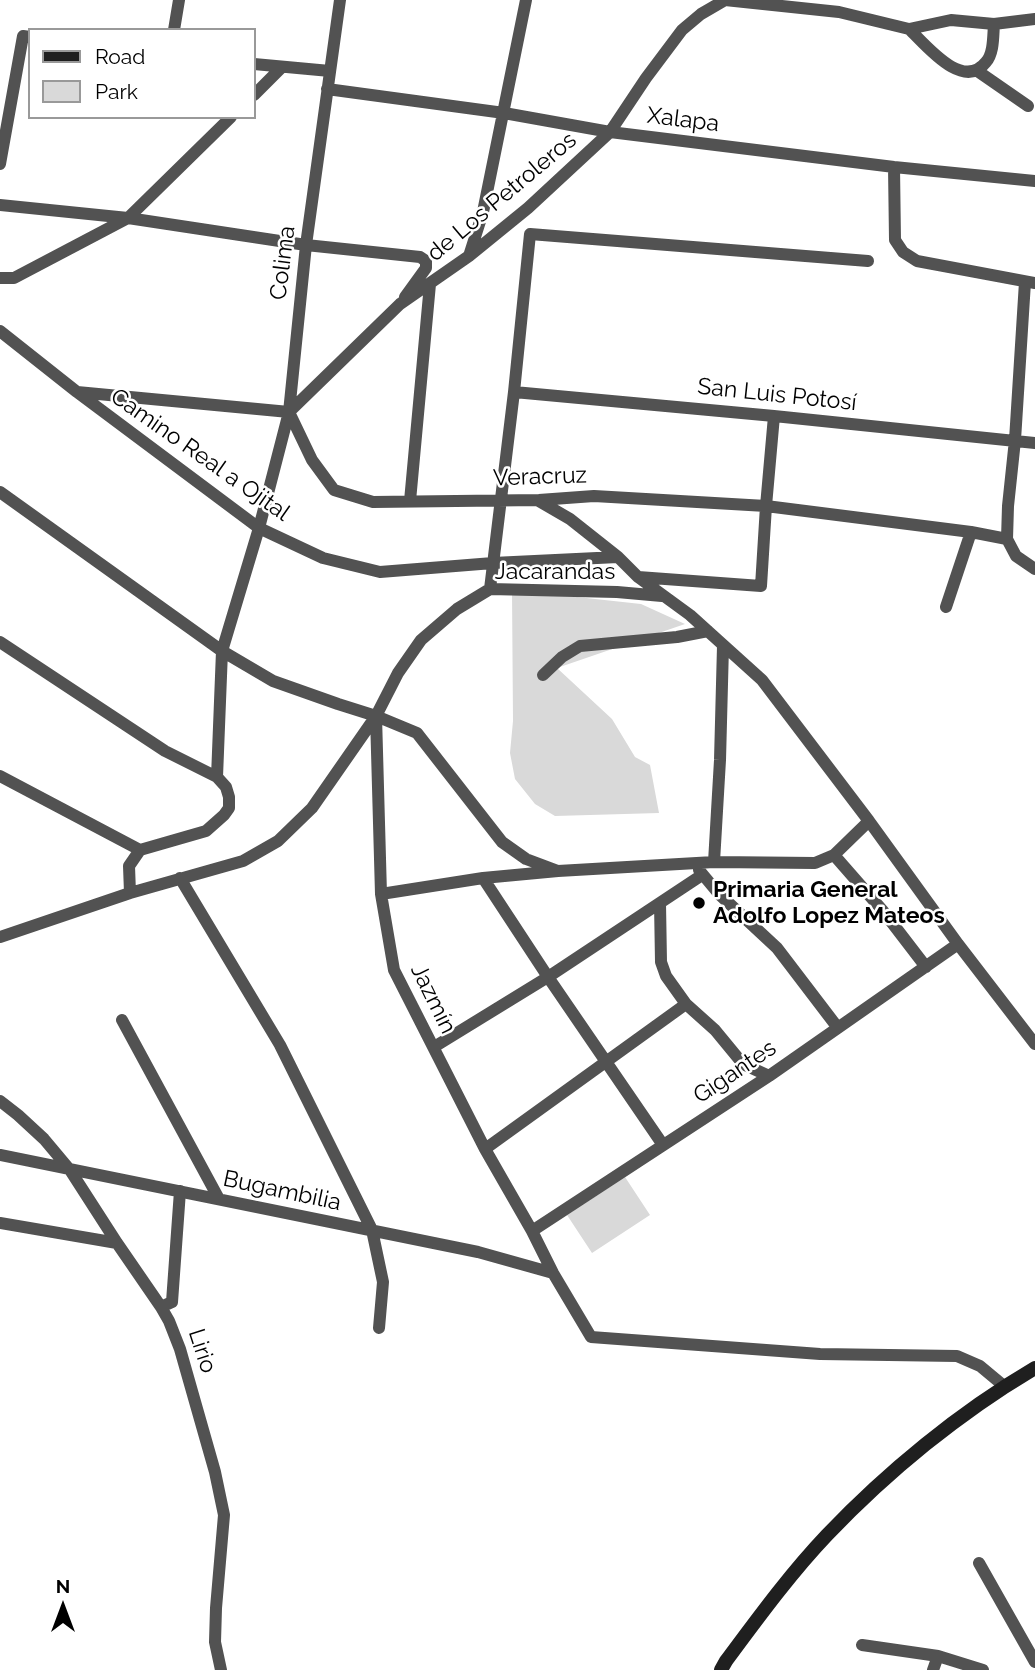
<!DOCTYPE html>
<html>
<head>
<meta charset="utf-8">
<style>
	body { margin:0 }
	#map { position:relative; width:1035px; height:1670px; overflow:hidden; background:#fff; font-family:Raleway,sans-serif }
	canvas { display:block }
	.legend { position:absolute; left:28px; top:28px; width:228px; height:91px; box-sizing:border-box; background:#fff; border:2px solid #999; margin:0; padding:9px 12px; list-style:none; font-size:21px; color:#000 }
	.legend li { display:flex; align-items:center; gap:14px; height:35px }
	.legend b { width:35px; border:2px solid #999 }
	.north { position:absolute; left:28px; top:1572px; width:70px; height:70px; -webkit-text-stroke:5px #fff; paint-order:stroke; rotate:0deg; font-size:19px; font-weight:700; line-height:28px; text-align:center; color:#000 }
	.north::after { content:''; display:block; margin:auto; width:24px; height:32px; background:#000; clip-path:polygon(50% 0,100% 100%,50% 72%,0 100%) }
</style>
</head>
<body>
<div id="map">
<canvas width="1035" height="1670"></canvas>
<ul class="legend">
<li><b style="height:9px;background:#1f1f1f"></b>Road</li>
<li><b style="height:19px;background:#d9d9d9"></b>Park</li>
</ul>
<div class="north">N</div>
</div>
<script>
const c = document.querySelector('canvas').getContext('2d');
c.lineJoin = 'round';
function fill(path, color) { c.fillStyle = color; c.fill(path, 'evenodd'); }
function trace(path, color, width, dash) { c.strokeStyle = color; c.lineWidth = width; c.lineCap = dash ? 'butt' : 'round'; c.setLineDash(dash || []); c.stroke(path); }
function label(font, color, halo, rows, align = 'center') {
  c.font = font + ' Raleway,sans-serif'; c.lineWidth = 5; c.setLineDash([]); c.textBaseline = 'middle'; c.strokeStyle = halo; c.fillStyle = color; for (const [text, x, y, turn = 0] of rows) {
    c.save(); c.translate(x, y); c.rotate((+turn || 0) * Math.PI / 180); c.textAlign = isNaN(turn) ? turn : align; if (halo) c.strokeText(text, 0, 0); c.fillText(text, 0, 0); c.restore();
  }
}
fill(new Path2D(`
	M512 592 577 597 641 604 685 624 557 668 612 719 635 757 650 765 659 813 555 816 535 804 515 779 510 753 513 721Z
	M625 1177 650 1215 592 1253 567 1215Z`), '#d9d9d9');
trace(new Path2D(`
	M725 0 839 12 909 29 951 20 994 24 1035 19
	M909 29C926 45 963 92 986 62 994 53 993 36 994 24
	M174 30 179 0
	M254 64 330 71
	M976 70 1028 106
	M327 89 504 113 610 132 894 167 1035 181
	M254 95 282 67
	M0 164 23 36 30 37
	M894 167 895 240 903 252 917 261 1035 283
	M0 205 128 218 306 245 420 257 426 261V268L405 297
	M469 256 483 212 526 0
	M0 278H14L128 218 231 117
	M1025 282 1015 440 1008 506 1007 539 1016 556 1035 569
	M0 331 77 392 259 528 323 558 380 572 493 563 618 557
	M77 392 289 412
	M514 392 774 416 1035 443
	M289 412 312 460 334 490 373 502 539 500 594 496 766 506 971 532 1007 539
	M289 412 400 304 469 256 528 208 610 132 646 78 682 30 701 14 725 0
	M0 492 222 651 273 681 338 704 376 716 417 733 502 842 526 859 558 871
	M410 501 430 284
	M539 501 570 519 618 557 638 577 690 615 762 680 869 821 958 944 1035 1044
	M638 577 761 586 766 506 774 416
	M490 589 514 392 530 234 868 261
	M946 607 971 532
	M0 642 165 751 217 777
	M543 675 562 657 580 646 677 637 708 631
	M376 716 381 894 394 970 485 1149 532 1231 553 1273 591 1337 820 1354 957 1356 980 1366 1004 1386
	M0 776 140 850
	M834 855 883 911 926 967
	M714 862 720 760 723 646
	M699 870 719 894 777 948 838 1028
	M180 878 280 1045 372 1230 383 1282 379 1328
	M483 878 548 977 663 1145
	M130 893 129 866 140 850 206 831 224 815 229 808V797L226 787 217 777 222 651 259 528 289 412 306 245 340 0
	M381 894 483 878 558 871 714 862 815 863 834 855 869 821
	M660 903 661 962 666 976 686 1004 715 1030 743 1064 769 1076
	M0 937 130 893 243 861 278 841 312 808 376 716 398 673 421 640 457 609 490 589 617 592 662 596
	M122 1020 219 1199
	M434 1047 548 977 702 875
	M0 1101 18 1115 44 1139 70 1170 117 1243 161 1307 169 1321 180 1349 215 1472 224 1515 216 1608 215 1642 221 1670
	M485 1149 686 1004
	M0 1155 478 1252 553 1273
	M0 1223 117 1243
	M532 1231 769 1076 958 944
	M161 1307 172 1302 180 1191
	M979 1563 1035 1662
	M862 1645 938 1656 983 1670
	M933 1670 938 1656`), '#525252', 12);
trace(new Path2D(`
	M721 1670 726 1661C758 1618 790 1574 827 1535 887 1472 960 1412 1035 1368`), '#1f1f1f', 14);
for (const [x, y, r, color] of [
	[699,903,7,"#000"]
]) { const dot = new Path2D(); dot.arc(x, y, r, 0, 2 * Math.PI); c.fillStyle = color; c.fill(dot); trace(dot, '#fff', 2.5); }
label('23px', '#000', '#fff', [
	["Xalapa",683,120,7],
	["de Los Petroleros",502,197,-40],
	["Colima",283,263,-83],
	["San Luis Potosí",777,395,6],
	["Camino Real a Ojital",200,455,35],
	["Veracruz",540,477,-2],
	["Jacarandas",555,572],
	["Jazmín",433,999,64],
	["Gigantes",735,1072,-34],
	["Bugambilia",282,1191,12],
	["Lirio",202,1351,72]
]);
label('bold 23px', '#000', '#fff', [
	["Primaria General",713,890],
	["Adolfo Lopez Mateos",713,916]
], 'left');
</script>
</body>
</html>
